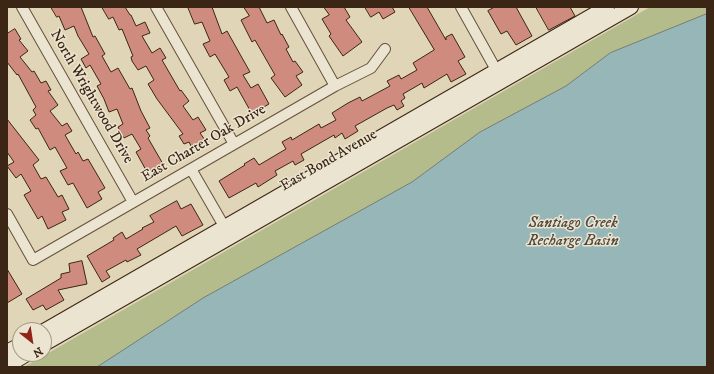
<!DOCTYPE html>
<html>
<head>
<meta charset="utf-8">
<style>
	body { margin:0 }
	#map { position:relative; width:714px; height:374px; overflow:hidden; background:#e0d5b7; font-family:"IM FELL DW Pica",serif }
	canvas { display:block }
	.frame { position:absolute; inset:0; border:8px solid #3b2514; pointer-events:none }
	.north { position:absolute; left:12px; top:322px; width:40px; height:40px; box-sizing:border-box; background:#ebe4d0; border:1px solid #a59885; border-radius:50%; rotate:150deg; font-size:11px; font-weight:700; line-height:16px; text-align:center; color:#3b2514 }
	.north::after { content:''; display:block; margin:auto; width:14px; height:18px; background:#8f2418; clip-path:polygon(50% 0,100% 100%,50% 72%,0 100%) }
</style>
</head>
<body>
<div id="map">
<canvas width="714" height="374"></canvas>
<div class="frame"></div>
<div class="north">N</div>
</div>
<script>
const c = document.querySelector('canvas').getContext('2d');
c.lineJoin = 'round';
function fill(path, color) { c.fillStyle = color; c.fill(path, 'evenodd'); }
function trace(path, color, width, dash) { c.strokeStyle = color; c.lineWidth = width; c.lineCap = dash ? 'butt' : 'round'; c.setLineDash(dash || []); c.stroke(path); }
function label(font, color, halo, rows, align = 'center') {
  c.font = font + ' "IM FELL DW Pica",serif'; c.lineWidth = 3; c.setLineDash([]); c.textBaseline = 'middle'; c.strokeStyle = halo; c.fillStyle = color; for (const [text, x, y, turn = 0] of rows) {
    c.save(); c.translate(x, y); c.rotate((+turn || 0) * Math.PI / 180); c.textAlign = isNaN(turn) ? turn : align; if (halo) c.strokeText(text, 0, 0); c.fillText(text, 0, 0); c.restore();
  }
}
fill(new Path2D(`
	M650 7H707V14L610 53 566 86 480 132 412 182 203 298 97 367H24Z`), '#b5bc8c');
const water = new Path2D(`
	M707 14V367H97L203 298 412 182 480 132 566 86 610 53Z`);
fill(water, '#97b6b8');
trace(water, '#727c76', 1);
const building = new Path2D(`
	M51 7H81L93 37 95 36 105 54 102 56 111 72 118 68 130 89 132 88 141 111 150 128 146 130 150 136 148 138 163 164 147 172 136 152 141 149 132 134 124 138 118 127 123 124 117 109 109 112 104 99 97 86 101 84 90 65 86 68 81 59 89 54 78 36 74 26 65 30 59 16 57 17Z
	M102 7H125L130 15H131L136 26 145 22 150 33 142 36 152 53 160 48 166 58 162 60 180 91 181 90 189 101 183 106 193 120 198 117 206 130 200 133 205 140 192 148 189 142 184 144 179 136 183 134 157 99 148 84 154 80 146 66 138 70 132 61 131 57 133 56 122 29 119 30 113 17 109 19Z
	M188 7H212L222 34 227 31 250 72 243 75 251 88 258 84 269 104 252 114 237 87 230 91 224 80 229 77 215 54 210 57 203 44 210 41 202 22 195 24Z
	M244 7H259L267 23 274 20 281 35 282 34 289 47 286 49 293 62 295 61 303 72 296 76 302 85 285 97 271 78 275 75 255 40 252 42 241 20 249 16Z
	M324 7H344L350 17 346 20 362 42 343 56 329 36 331 34 322 19 329 15Z
	M365 7H392L395 12 383 19 379 12 371 17Z
	M409 7H427L446 40V37L452 34 465 57 458 61 466 74 451 82 447 74 424 88 422 83 403 94 405 98 401 101 404 106 397 110 394 105 387 108 355 126 358 131 345 139 342 133 335 138 334 135 301 154 304 160 295 165 293 161 275 171 277 175 258 187 256 183 229 198 219 181 245 165 244 164 254 158 259 165 286 149 282 142 291 137 292 140 319 124 321 128 336 120 332 113 348 103 360 97 362 101 390 86 387 81 399 75 401 79 417 70 413 63 434 50Z
	M495 7H516L532 36 516 45 507 31 501 34 488 11Z
	M536 7H570L575 16 549 30Z
	M15 29 21 39 19 40 28 51 20 57 32 72 34 71 41 83 46 81 51 90 48 91 58 105 50 111 62 126 67 123 72 131 65 135 76 154 78 152 83 161 88 159 105 188 98 192 102 199 87 208 73 183 68 185 60 171 67 168 55 147 50 150 38 128 36 129 30 120 36 115 33 110 36 107 18 74 17 75 7 62V34Z
	M7 119 39 160 33 165 41 179 46 177 58 197 62 195 69 209 62 212 66 220 48 229 42 216 38 219 24 195 31 191 21 174 16 178 7 166 14 162 7 152Z
	M177 201 181 209 191 204 203 225 182 236 176 226 137 249 141 255 127 262 126 260 106 271 110 277 102 282 87 256 114 240 113 238 122 232 126 239 143 229 142 228 154 222 150 216Z
	M82 261 87 284 58 290 64 300 46 310 43 305 33 310 26 299 61 278V274L70 272 69 264Z
	M7 269 22 294 7 303Z`);
fill(building, '#cf8c7e');
trace(building, '#3b2514', 1);
const street = new Path2D(`
	M22 7 133 202
	M156 7 234 144
	M291 7 335 86
	M461 7 499 75
	M191 169 228 233
	M7 214 33 260 335 86 371 68 385 49`);
const secondary = new Path2D(`
	M44 331 607 7
	M44 344 631 7
	M7 352 20 345
	M7 366 27 354`);
trace(street, '#64513d', 12);
trace(secondary, '#3b2514', 16);
trace(street, '#ebe4d0', 10);
trace(secondary, '#ebe4d0', 14);
label('15px', '#3b2514', '#ebe4d0', [
	["North Wrightwood Drive",91,97,60],
	["East Charter Oak Drive",204,144,-30],
	["East Bond Avenue",329,161,-30]
]);
label('italic 16px', '#52493d', '#ebe4d0', [
	["Santiago Creek",573,224],
	["Recharge Basin",573,242]
]);
</script>
</body>
</html>
